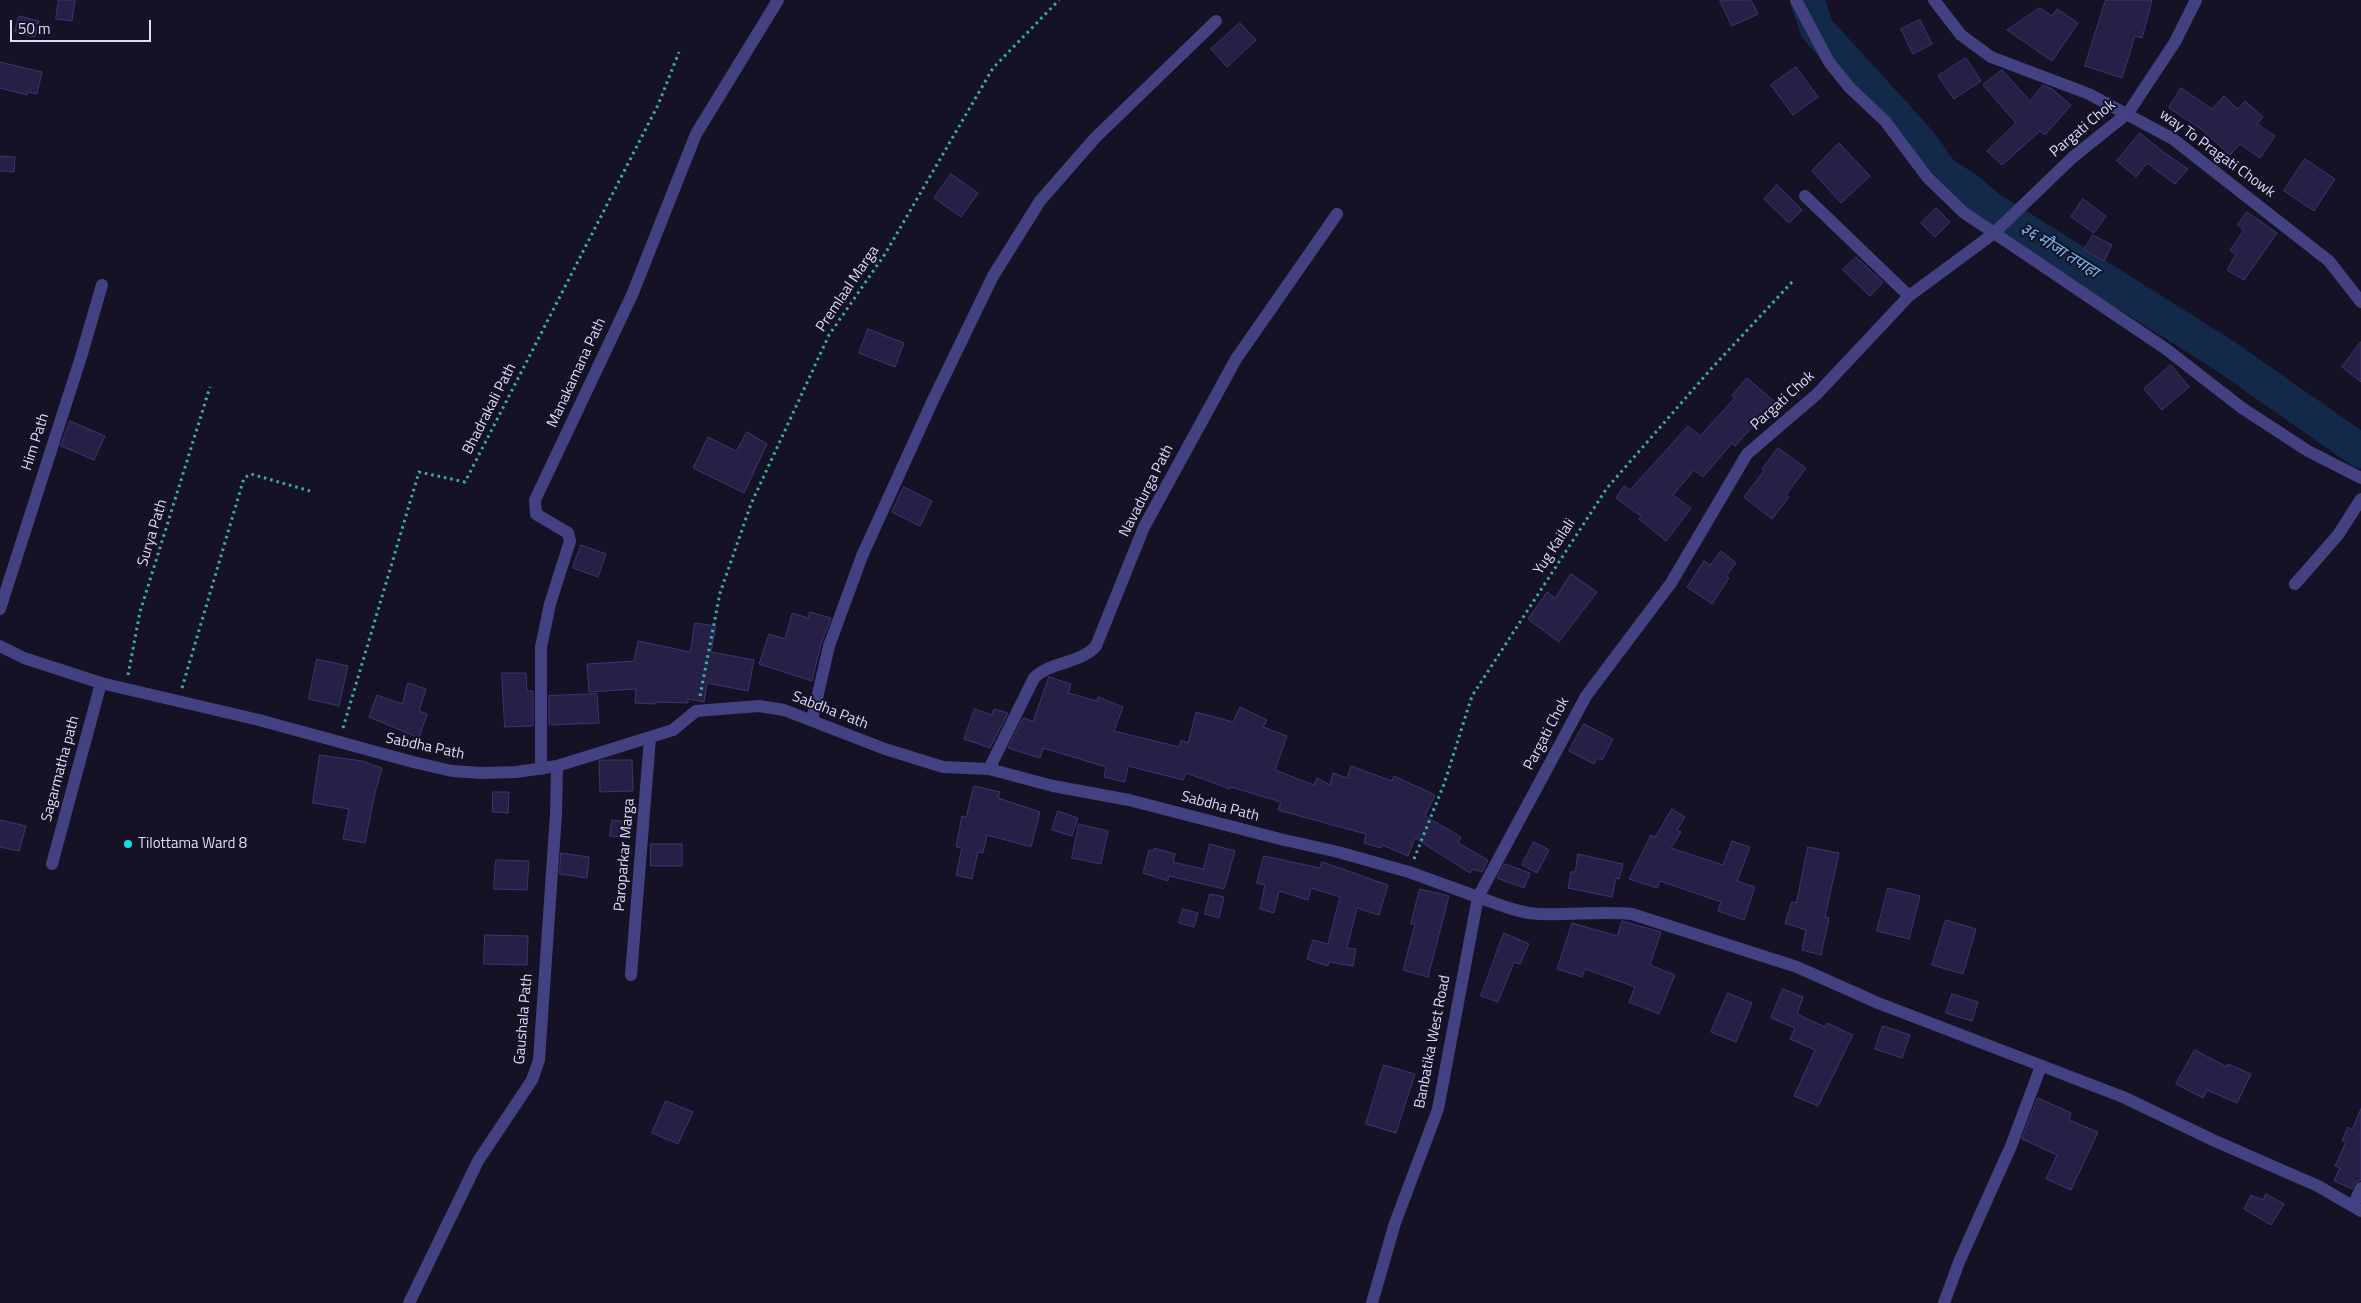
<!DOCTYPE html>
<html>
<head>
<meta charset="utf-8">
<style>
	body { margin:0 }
	#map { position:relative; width:2361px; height:1303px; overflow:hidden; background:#151226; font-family:"Titillium Web",sans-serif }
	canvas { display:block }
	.scale { position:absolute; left:10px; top:20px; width:141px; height:22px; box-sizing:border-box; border:2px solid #dedbfc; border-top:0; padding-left:6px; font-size:15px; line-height:18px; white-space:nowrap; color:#dedbfc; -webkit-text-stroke:4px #151226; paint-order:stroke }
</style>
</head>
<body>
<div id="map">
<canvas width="2361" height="1303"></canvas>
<div class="scale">50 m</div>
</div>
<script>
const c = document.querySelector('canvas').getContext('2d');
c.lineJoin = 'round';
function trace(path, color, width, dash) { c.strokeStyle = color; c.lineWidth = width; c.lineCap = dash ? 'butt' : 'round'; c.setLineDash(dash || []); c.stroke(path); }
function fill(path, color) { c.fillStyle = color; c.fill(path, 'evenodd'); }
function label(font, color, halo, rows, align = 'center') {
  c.font = font + ' "Titillium Web","Noto Sans Devanagari",sans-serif'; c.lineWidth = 4; c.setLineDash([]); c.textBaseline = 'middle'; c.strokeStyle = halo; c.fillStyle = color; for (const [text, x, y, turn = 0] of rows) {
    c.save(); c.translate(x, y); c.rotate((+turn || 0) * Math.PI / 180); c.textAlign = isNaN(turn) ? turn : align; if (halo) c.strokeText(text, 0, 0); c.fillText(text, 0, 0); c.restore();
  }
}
trace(new Path2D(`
	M1807 0 1817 29 1919 141 1942 173 1967 189 1988 207 2222 354 2361 451`), '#132949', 34);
const building = new Path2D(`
	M59 0H75L72 21 56 19Z
	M1720 0H1751L1758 14 1732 26Z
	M2106 0H2152L2142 38 2135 36 2122 78 2085 66Z
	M2040 8 2052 16 2057 9 2078 23 2052 61 2007 30Z
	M19 16 39 21 35 37 15 32Z
	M1920 20 1932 44 1913 54 1901 29Z
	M1240 23 1256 40 1227 67 1211 49Z
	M1966 58 1981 81 1954 99 1938 76Z
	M0 62 42 72 37 94 28 92 27 95 0 88Z
	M1796 67 1818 97 1793 115 1771 85Z
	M2002 70 2030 101 2043 85 2052 89 2071 105 2045 135 2040 131 2002 165 1987 151 2016 123 1983 85Z
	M2181 88 2212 109 2224 96 2238 109 2245 101 2263 117 2257 124 2275 136 2260 158 2240 144 2230 155 2201 129 2169 108Z
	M2140 133 2162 151 2188 169 2175 184 2147 163 2136 177 2117 161Z
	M1839 143 1870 176 1841 203 1812 171Z
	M0 156 15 157 14 172 0 171Z
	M2305 159 2335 179 2314 211 2284 191Z
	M951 174 978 193 961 217 934 198Z
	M1777 185 1802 210 1789 223 1764 199Z
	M2083 199 2106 216 2094 233 2071 217Z
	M1936 208 1950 222 1935 237 1921 223Z
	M2247 212 2277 233 2244 280 2227 270 2236 254 2230 250 2244 230 2238 225Z
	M2093 235 2112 245 2104 261 2084 250Z
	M1856 257 1883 282 1870 296 1843 270Z
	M868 329 904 343 895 367 859 353Z
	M2361 342V382L2342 367Z
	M2171 365 2189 387 2162 410 2144 389Z
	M1747 378 1775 402 1735 446 1732 443 1703 477 1694 470 1673 495 1691 508 1666 541 1639 519 1641 516 1616 498 1624 486 1630 490 1688 426 1700 436 1735 398 1732 396Z
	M70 421 105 436 94 460 61 446Z
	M747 432 767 444 744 493 693 468 708 437 736 451Z
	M1778 448 1806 468 1786 495 1789 497 1772 519 1744 497 1764 471 1762 470Z
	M904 487 932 501 920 526 892 512Z
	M581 545 606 554 598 577 573 568Z
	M1721 551 1736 563 1726 576 1729 578 1712 604 1687 587 1704 561 1710 565Z
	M1571 574 1597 592 1559 642 1528 619 1547 592 1555 598Z
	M810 612 831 618 821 644 812 681 759 664 769 634 785 639 792 613 808 618Z
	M695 623 716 626 711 652 754 660 748 691 707 683 704 702 688 699V703L656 702V704L635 703 636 689 589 692 587 664 634 661 638 641 690 652Z
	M317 659 348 666 339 706 309 699Z
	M502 673H526L527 691H533V726L505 727Z
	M1049 677 1071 684 1068 693 1097 701 1098 697 1123 707 1114 731 1179 747 1181 740 1188 743 1196 712 1233 722 1240 707 1267 720 1263 727 1287 736 1275 770 1314 785 1317 778 1330 785 1333 773 1347 778 1351 766 1392 781 1394 776 1435 795 1425 816 1461 837 1458 843 1488 860 1482 872 1473 869 1470 873 1415 838 1408 856 1382 845 1381 848 1364 843 1366 834 1278 810 1281 802 1231 787 1230 789 1186 773 1183 780 1128 766 1125 782 1104 777 1106 767 1043 748 1040 758 1008 748 1023 718 1033 721Z
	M408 683 426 689 419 711 427 714 419 738 369 717 377 695 402 704Z
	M597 694 599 723 549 725V696Z
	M975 709 992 715 994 709 1008 713 990 748 964 739Z
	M1584 724 1613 739 1602 760 1597 758 1594 764 1569 751Z
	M320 755 362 761 382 768 375 793 365 843 343 839 349 809 313 803Z
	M605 760H632L633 791 600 792 599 761Z
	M974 786 1000 792 998 798 1040 812 1031 847 987 835 983 853 978 852 972 879 956 875 962 848 956 847 962 816 966 817Z
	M493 792H509L508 813 493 812Z
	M1672 809 1685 817 1677 830 1681 832 1671 848 1723 865 1732 841 1750 847 1737 881 1755 887 1744 920 1718 911 1721 902 1660 881 1657 888 1629 879 1651 835 1655 837Z
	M1058 811 1078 818 1072 836 1052 830Z
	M0 820 26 826 19 851 0 847Z
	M612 820 631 822 629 838 610 836Z
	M1079 824 1108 831 1101 864 1072 858Z
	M1534 842 1549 850 1537 873 1522 865Z
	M651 844H682V866H651Z
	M1210 844 1235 851 1224 889 1169 876 1168 881 1143 873 1149 850 1154 851V848L1175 854 1173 862 1203 869Z
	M1808 847 1839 853 1825 917 1829 918 1821 955 1802 950 1806 930 1785 923 1792 902 1796 903Z
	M561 853 589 857 587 878 560 874Z
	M1578 854 1623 864 1619 879 1616 878 1612 897 1568 888 1571 872H1575Z
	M1264 856 1320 868 1322 862 1388 885 1379 915 1357 908 1347 948 1356 949 1353 966 1329 962 1328 966 1307 959 1313 940 1328 944 1340 897 1311 888 1308 900 1279 891 1274 913 1260 909 1265 885 1257 883Z
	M496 860 529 861 527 890 494 889Z
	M1505 864 1530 873 1524 888 1497 878Z
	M1888 888 1920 896 1909 939 1877 931Z
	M1420 889 1449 896 1428 977 1403 970 1415 924H1411Z
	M1210 894 1224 897 1219 918 1205 914Z
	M1183 909 1198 913 1194 927 1179 923Z
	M1946 920 1976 929 1963 974 1932 965Z
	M1622 921 1661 932 1650 965 1675 975 1659 1014 1629 1002 1635 987 1585 969 1582 977 1557 969 1572 923 1617 936Z
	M1504 933 1529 944 1520 964 1514 962 1498 1002 1481 996Z
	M485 935 528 936 527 965 484 964Z
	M1783 989 1803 997 1797 1014 1825 1027 1827 1023 1853 1035 1818 1106 1794 1096 1815 1050 1790 1039 1795 1028 1771 1018Z
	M1728 993 1752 1003 1736 1042 1711 1032Z
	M1952 994 1978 1002 1972 1021 1946 1013Z
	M1883 1026 1910 1035 1902 1058 1875 1049Z
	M2195 1050 2227 1067 2228 1064 2251 1074 2237 1103 2207 1090 2203 1098 2176 1084Z
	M1384 1065 1415 1074 1396 1133 1366 1124Z
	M2038 1098 2071 1113 2069 1120 2098 1132 2071 1190 2046 1179 2057 1155 2022 1139Z
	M666 1101 693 1112 678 1144 652 1133Z
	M2361 1109V1180L2356 1182 2352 1189 2334 1181 2340 1168 2335 1166 2346 1142 2342 1141 2348 1127 2352 1129Z
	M2266 1194 2284 1204 2271 1225 2244 1209 2251 1195 2263 1200Z`);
fill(building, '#272046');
trace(building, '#3f3470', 1);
trace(new Path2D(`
	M128 675 140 612 210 387
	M182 688 244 478 251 474 310 491
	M700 696 720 593 751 504 829 335 885 254 993 68 1059 0
	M343 728 419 472 465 482 658 105 679 52
	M1414 859 1444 784 1472 696 1607 488 1711 369 1793 281`), '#3bafa6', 3, [2.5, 4]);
trace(new Path2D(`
	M1796 0 1829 62 1849 87 1885 121 1927 177 1963 212 2166 349 2242 408 2308 451 2361 478
	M1934 0 1961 35 1991 57 2089 94 2173 139 2329 261 2361 302
	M2196 0 2175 42 2128 113 2073 157 1993 234 1909 296 1817 394 1747 454 1671 583 1586 696 1478 897C1498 904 1520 914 1542 914 1572 915 1601 911 1632 914L1797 967 1878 1003 2123 1097 2215 1141 2318 1186 2361 1211
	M1805 196 1909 296
	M2295 584 2338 535 2361 499
	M0 609 81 357 102 285
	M812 720 829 646 862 556 933 400 993 276 1040 201 1095 138 1216 21
	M541 769V647L550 604 570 541 568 533 536 514 535 500 632 295 696 134 778 0
	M989 769 1034 678C1051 661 1080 664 1096 646L1144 527 1236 359 1337 214
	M52 864 101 683
	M631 975 650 738
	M2353 1206 2361 1188
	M409 1303 478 1161 532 1080 539 1060 556 814 557 766
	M1944 1303 1959 1262 2011 1146 2041 1066`), '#434181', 12);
trace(new Path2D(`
	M0 646 24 658 101 683 259 720 413 762 452 771 482 773 516 772 557 766 673 730 696 711 759 706 784 710 885 749 943 767 989 769 1053 786 1129 800 1280 839 1338 852 1409 872 1478 897 1438 1109 1395 1223 1372 1303`), '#434181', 12);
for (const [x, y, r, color] of [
	[128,844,5,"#18d9ea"]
]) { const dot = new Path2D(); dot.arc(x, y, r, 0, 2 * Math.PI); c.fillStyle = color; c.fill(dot); trace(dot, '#151226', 2); }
label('15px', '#dedbfc', '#151226', [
	["Pargati Chok",2083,129,-40],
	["way To Pragati Chowk",2217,154,36],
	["Premlaal Marga",848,289,-56],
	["Manakamana Path",577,373,-65],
	["Pargati Chok",1783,401,-42],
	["Bhadrakali Path",490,409,-63],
	["Him Path",36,442,-72],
	["Navadurga Path",1147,491,-63],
	["Surya Path",153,533,-73],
	["Yug Kailali",1555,547,-57],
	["Sabdha Path",830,711,21],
	["Pargati Chok",1547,734,-62],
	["Sabdha Path",425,747,12],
	["Sagarmatha path",61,769,-75],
	["Sabdha Path",1220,807,15],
	["Paroparkar Marga",625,855,-85],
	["Gaushala Path",524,1019,-85],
	["Banbatika West Road",1433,1042,-79]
]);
label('15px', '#dedbfc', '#151226', [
	["Tilottama Ward 8",138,844]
], 'left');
label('italic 16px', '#72b9f2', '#151226', [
	["३६ मौजा तपाहा",2059,251,32]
]);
</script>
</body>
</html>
